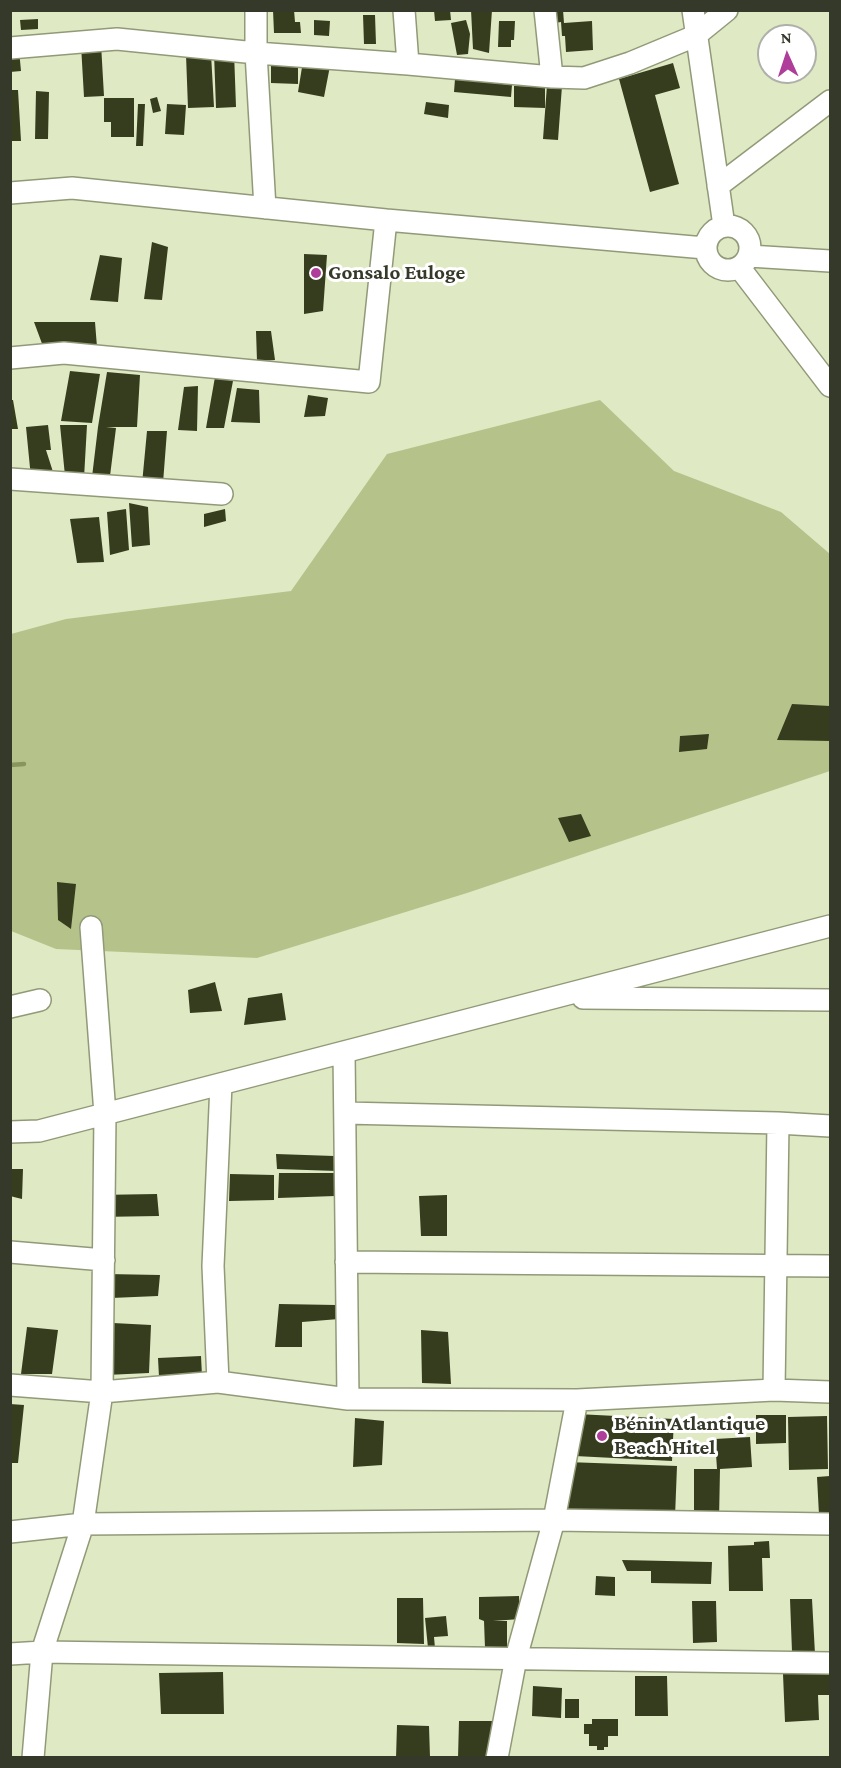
<!DOCTYPE html>
<html>
<head>
<meta charset="utf-8">
<style>
	body { margin:0 }
	#map { position:relative; width:841px; height:1768px; overflow:hidden; background:#dfe9c4; font-family:"Crimson Pro",serif }
	canvas { display:block }
	.frame { position:absolute; inset:0; border:12px solid #35392a; pointer-events:none }
	.north { position:absolute; left:757px; top:24px; width:60px; height:60px; box-sizing:border-box; background:#fff; border:2px solid #aeb0aa; border-radius:50%; rotate:357deg; font-size:16px; font-weight:700; line-height:24px; text-align:center; color:#35392a }
	.north::after { content:''; display:block; margin:auto; width:21px; height:27px; background:#ae3e9a; clip-path:polygon(50% 0,100% 100%,50% 72%,0 100%) }
</style>
</head>
<body>
<div id="map">
<canvas width="841" height="1768"></canvas>
<div class="frame"></div>
<div class="north">N</div>
</div>
<script>
const c = document.querySelector('canvas').getContext('2d');
c.lineJoin = 'round';
function fill(path, color) { c.fillStyle = color; c.fill(path, 'evenodd'); }
function trace(path, color, width, dash) { c.strokeStyle = color; c.lineWidth = width; c.lineCap = dash ? 'butt' : 'round'; c.setLineDash(dash || []); c.stroke(path); }
function label(font, color, halo, rows, align = 'center') {
  c.font = font + ' "Crimson Pro",serif'; c.lineWidth = 6; c.setLineDash([]); c.textBaseline = 'middle'; c.strokeStyle = halo; c.fillStyle = color; for (const [text, x, y, turn = 0] of rows) {
    c.save(); c.translate(x, y); c.rotate((+turn || 0) * Math.PI / 180); c.textAlign = isNaN(turn) ? turn : align; if (halo) c.strokeText(text, 0, 0); c.fillText(text, 0, 0); c.restore();
  }
}
fill(new Path2D(`
	M600 400 674 471 781 512 830 554V771L467 893 257 958 56 949 11 931V634L66 619 291 591 387 454Z`), '#b5c38b');
trace(new Path2D(`
	M10 765 24 764`), '#88965d', 4.5);
fill(new Path2D(`
	M273 10H294L295 22H300L301 33H274Z
	M434 10H450L451 20 435 21Z
	M471 10H492L489 53 473 49Z
	M541 10H563L564 23 592 21 593 50 566 52 565 36H562L561 22 555 23Z
	M363 15H375L376 44H364Z
	M38 19V29L21 30 20 20Z
	M314 20 330 21 329 36 314 35Z
	M466 20 470 34 468 54 457 55 451 23Z
	M499 21H515L514 40H511V47H498Z
	M101 44 104 96 84 97 81 45Z
	M10 50H19L21 71 10 72Z
	M234 52 236 107 216 108 214 53Z
	M211 54 214 107 188 108 186 55Z
	M303 61 330 66 324 97 298 92Z
	M673 63 680 88 655 95 679 184 650 192 619 79Z
	M271 64 298 65V84L271 83Z
	M455 79 512 85 511 97 454 92Z
	M547 85 562 86 558 140 543 139Z
	M514 86 545 87V108L514 107Z
	M10 90H18L21 141H10Z
	M36 91 49 92 48 139H35Z
	M157 97 161 111 153 113 150 99Z
	M104 98H134V137H111V122H104Z
	M426 102 449 105 448 118 424 114Z
	M138 104H145L143 146H136Z
	M167 104 186 105 184 135 165 134Z
	M152 242 168 247 162 300 144 299Z
	M304 254 327 255 323 311 304 314Z
	M100 255 122 258 118 302 90 300Z
	M34 322H95L97 347 44 349Z
	M256 331H271L275 360 257 361Z
	M70 371 100 374 92 423 61 421Z
	M107 372 140 375 137 427H106L116 428 110 476 92 477 98 427Z
	M215 377 233 381 224 428H206Z
	M198 386 197 431 178 430 184 387Z
	M237 388 259 390 260 423 231 422Z
	M308 395 328 398 325 416 304 417Z
	M10 400H13L18 429H10Z
	M48 425 51 450H46L54 475 31 478 26 427Z
	M60 425H87L84 478 65 476Z
	M147 431H167L163 483 142 484Z
	M129 503 148 507 150 545 132 547Z
	M126 509 129 550 110 555 107 512Z
	M225 509 226 521 204 527V514Z
	M99 517 104 562 77 563 70 519Z
	M792 704 830 706V741L777 740Z
	M709 734 707 749 679 752 680 736Z
	M581 814 591 836 569 842 558 818Z
	M57 882 76 884 71 929 58 920Z
	M215 982 222 1011 190 1013 188 990Z
	M282 993 286 1020 244 1025 248 998Z
	M276 1154 334 1156 337 1171 277 1169Z
	M10 1169H23L22 1199 10 1196Z
	M279 1173H337L335 1196 278 1198Z
	M230 1174 274 1175V1200L229 1201Z
	M157 1194 159 1216 98 1217 97 1195Z
	M447 1195V1236H421L419 1196Z
	M107 1274 160 1275 158 1296 111 1298Z
	M279 1304 336 1305 339 1319 302 1322V1347H275Z
	M113 1323 151 1325 149 1373 106 1375Z
	M27 1327 58 1330 52 1374H21Z
	M421 1330 448 1332 451 1384 422 1383Z
	M201 1356 202 1376 159 1377 158 1358Z
	M10 1404 24 1405 18 1463H10Z
	M577 1414 674 1419 672 1461 575 1456Z
	M756 1415H786V1443L756 1444Z
	M827 1416 828 1469 789 1470 788 1417Z
	M355 1418 384 1421 382 1465 353 1467Z
	M750 1437 752 1467 720 1469 719 1520H694V1469H717L715 1439Z
	M567 1462 677 1466 675 1517 565 1513Z
	M830 1476V1514L819 1515 817 1477Z
	M769 1541 770 1558H762L763 1591H729L728 1546 754 1545V1542Z
	M622 1560 712 1562 711 1584 651 1583V1571H627Z
	M596 1576 615 1577V1596L595 1595Z
	M519 1596 520 1619 493 1621H507V1648H485L484 1621 479 1619V1597Z
	M397 1598H423L424 1644 397 1643Z
	M790 1599H812L815 1654 792 1652Z
	M692 1601H716L717 1642 693 1643Z
	M446 1616 448 1636 434 1637 435 1648H428L425 1618Z
	M223 1672 224 1714H161L159 1673Z
	M830 1672V1695H818L819 1720 785 1722 783 1674Z
	M635 1676H667L668 1716H635Z
	M533 1686 562 1688 561 1718 532 1716Z
	M565 1699H579V1718H565Z
	M592 1719H618V1736H608V1747H604V1750H597V1746H589V1734H584V1724H592Z
	M459 1721H495V1758H458Z
	M397 1725 429 1726 430 1757 396 1758Z`), '#363d1e');
const minor = new Path2D(`
	M256 10V53L265 208
	M404 10 408 64
	M545 10 552 77
	M693 10 724 226
	M10 48 117 39 256 53 408 64 552 77 584 78 630 63 695 36 727 10
	M718 186 830 101
	M10 193 72 188 386 220 705 248
	M706 248a22 22 0 1 1 44 0a22 22 0 1 1-44 0Z
	M749 256 830 261
	M739 267 830 386
	M10 358 64 353 369 382 386 220
	M10 479 222 494
	M583 998 830 1000
	M10 1007 40 1000
	M344 1052 348 1399
	M345 1113 778 1123 830 1126
	M10 1132 39 1131 830 926
	M10 1252 104 1260
	M346 1262 830 1266
	M218 1382 213 1266 221 1084
	M10 1385 102 1392 218 1382 348 1399 577 1400 774 1390 830 1392
	M774 1390 778 1123
	M10 1532 83 1524 554 1520 830 1524
	M10 1654 42 1652 830 1663
	M33 1758 42 1652 83 1524 102 1392 105 1114 91 927
	M497 1758 516 1658 554 1520 577 1400`);
trace(minor, '#919a78', 24);
trace(minor, '#fff', 21);
for (const [x, y, r, color] of [
	[316,273,6,"#ae3e9a"],
	[602,1436,6,"#ae3e9a"]
]) { const dot = new Path2D(); dot.arc(x, y, r, 0, 2 * Math.PI); c.fillStyle = color; c.fill(dot); trace(dot, '#fff', 2); }
label('bold 21px', '#35392a', '#fff', [
	["Gonsalo Euloge",328,273],
	["Bénin Atlantique",614,1424],
	["Beach Hitel",614,1448]
], 'left');
</script>
</body>
</html>
